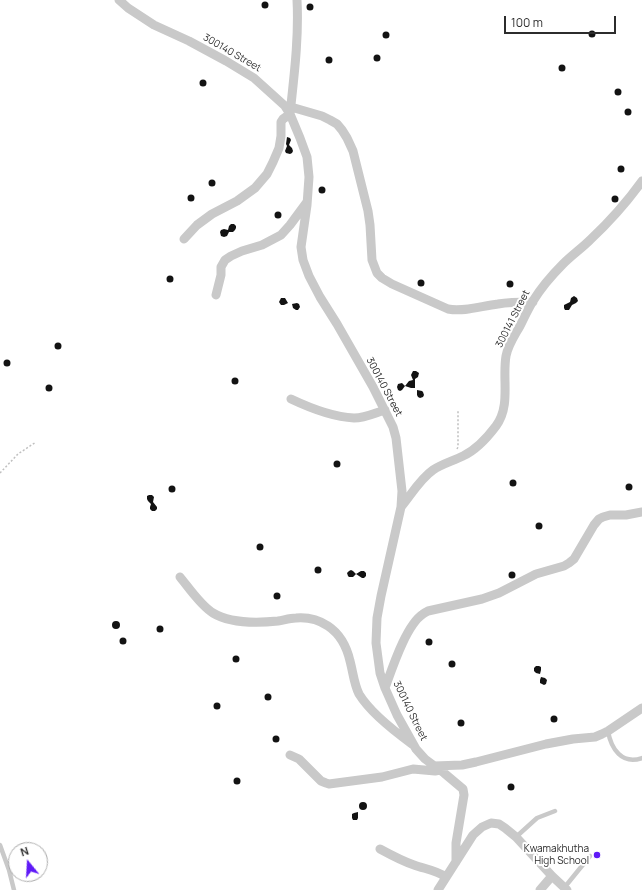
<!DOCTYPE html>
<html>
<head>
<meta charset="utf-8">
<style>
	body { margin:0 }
	#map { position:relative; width:642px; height:890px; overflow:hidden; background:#fff; font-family:Manrope,sans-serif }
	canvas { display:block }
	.north { position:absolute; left:8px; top:842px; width:40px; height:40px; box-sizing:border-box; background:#fff; border:1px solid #ababab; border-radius:50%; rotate:342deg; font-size:11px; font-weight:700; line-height:16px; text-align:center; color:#2c2c2c }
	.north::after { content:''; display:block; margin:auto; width:14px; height:18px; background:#5f1af7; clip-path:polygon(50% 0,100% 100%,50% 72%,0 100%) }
	.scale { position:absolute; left:504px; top:16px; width:112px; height:18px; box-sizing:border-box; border:2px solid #2c2c2c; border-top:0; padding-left:5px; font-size:12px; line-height:14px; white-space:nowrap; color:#2c2c2c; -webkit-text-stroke:3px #fff; paint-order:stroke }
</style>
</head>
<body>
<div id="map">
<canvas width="642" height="890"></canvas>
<div class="north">N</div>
<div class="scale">100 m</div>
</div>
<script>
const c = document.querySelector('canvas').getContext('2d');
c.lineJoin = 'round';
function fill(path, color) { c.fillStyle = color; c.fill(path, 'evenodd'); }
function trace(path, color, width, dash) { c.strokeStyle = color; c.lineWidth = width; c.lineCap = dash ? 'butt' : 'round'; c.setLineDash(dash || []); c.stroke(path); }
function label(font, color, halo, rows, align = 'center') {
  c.font = font + ' Manrope,sans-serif'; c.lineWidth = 4; c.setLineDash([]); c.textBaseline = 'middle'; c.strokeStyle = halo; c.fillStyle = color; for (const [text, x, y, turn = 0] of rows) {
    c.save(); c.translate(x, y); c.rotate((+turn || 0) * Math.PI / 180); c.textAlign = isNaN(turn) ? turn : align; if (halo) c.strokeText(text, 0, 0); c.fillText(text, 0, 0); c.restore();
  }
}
fill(new Path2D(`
	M261.5 5a3.5 3.5 0 1 1 7 0a3.5 3.5 0 1 1-7 0Z
	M306.5 7a3.5 3.5 0 1 1 7 0a3.5 3.5 0 1 1-7 0Z
	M588.5 34a3.5 3.5 0 1 1 7 0a3.5 3.5 0 1 1-7 0Z
	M382.5 35a3.5 3.5 0 1 1 7 0a3.5 3.5 0 1 1-7 0Z
	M373.5 58a3.5 3.5 0 1 1 7 0a3.5 3.5 0 1 1-7 0Z
	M325.5 60a3.5 3.5 0 1 1 7 0a3.5 3.5 0 1 1-7 0Z
	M558.5 68a3.5 3.5 0 1 1 7 0a3.5 3.5 0 1 1-7 0Z
	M199.5 83a3.5 3.5 0 1 1 7 0a3.5 3.5 0 1 1-7 0Z
	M614.5 92a3.5 3.5 0 1 1 7 0a3.5 3.5 0 1 1-7 0Z
	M624.5 112a3.5 3.5 0 1 1 7 0a3.5 3.5 0 1 1-7 0Z
	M287 137 290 138 291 140 289 145 292 148 293 151 292 153 290 154 286 153 285 151 287 146 286 144Z
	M617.5 169a3.5 3.5 0 1 1 7 0a3.5 3.5 0 1 1-7 0Z
	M208.5 183a3.5 3.5 0 1 1 7 0a3.5 3.5 0 1 1-7 0Z
	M318.5 190a3.5 3.5 0 1 1 7 0a3.5 3.5 0 1 1-7 0Z
	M187.5 198a3.5 3.5 0 1 1 7 0a3.5 3.5 0 1 1-7 0Z
	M611.5 199a3.5 3.5 0 1 1 7 0a3.5 3.5 0 1 1-7 0Z
	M274.5 215a3.5 3.5 0 1 1 7 0a3.5 3.5 0 1 1-7 0Z
	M231 224H234L236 226V228L235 230 233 232H229L227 236 224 237 221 236 220 232 221 230 224 229 228 230 229 226Z
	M166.5 279a3.5 3.5 0 1 1 7 0a3.5 3.5 0 1 1-7 0Z
	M417.5 283a3.5 3.5 0 1 1 7 0a3.5 3.5 0 1 1-7 0Z
	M506.5 284a3.5 3.5 0 1 1 7 0a3.5 3.5 0 1 1-7 0Z
	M574 296 577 298 578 301 576 303 572 305 569 310H565L564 308V305L570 302 571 298Z
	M281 298H285L288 303 284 305H281L279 302Z
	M297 303 299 304 300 307 298 310H296L293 308 292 304Z
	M54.5 346a3.5 3.5 0 1 1 7 0a3.5 3.5 0 1 1-7 0Z
	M3.5 363a3.5 3.5 0 1 1 7 0a3.5 3.5 0 1 1-7 0Z
	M413 371H416L419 373 418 377 415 379V388H411L405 386 402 390 400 391 398 390 397 387 398 384 402 383 405 386 409 381 413 380 411 375Z
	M231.5 381a3.5 3.5 0 1 1 7 0a3.5 3.5 0 1 1-7 0Z
	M45.5 388a3.5 3.5 0 1 1 7 0a3.5 3.5 0 1 1-7 0Z
	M417 390 422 391 423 392 424 395 423 397 420 398 418 397 417 395Z
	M333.5 464a3.5 3.5 0 1 1 7 0a3.5 3.5 0 1 1-7 0Z
	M509.5 483a3.5 3.5 0 1 1 7 0a3.5 3.5 0 1 1-7 0Z
	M625.5 487a3.5 3.5 0 1 1 7 0a3.5 3.5 0 1 1-7 0Z
	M168.5 489a3.5 3.5 0 1 1 7 0a3.5 3.5 0 1 1-7 0Z
	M149 495H152L154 497 153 502 157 507V509L155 511H152L150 509V507L151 504 148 501 147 499V496Z
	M535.5 526a3.5 3.5 0 1 1 7 0a3.5 3.5 0 1 1-7 0Z
	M256.5 547a3.5 3.5 0 1 1 7 0a3.5 3.5 0 1 1-7 0Z
	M314.5 570a3.5 3.5 0 1 1 7 0a3.5 3.5 0 1 1-7 0Z
	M351 570 353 571 356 574 361 571H364L366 573V576L364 578H362L356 574 353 577H349L348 576 347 573 349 571Z
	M508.5 575a3.5 3.5 0 1 1 7 0a3.5 3.5 0 1 1-7 0Z
	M273.5 596a3.5 3.5 0 1 1 7 0a3.5 3.5 0 1 1-7 0Z
	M112 625a4 4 0 1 1 8 0a4 4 0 1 1-8 0Z
	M156.5 629a3.5 3.5 0 1 1 7 0a3.5 3.5 0 1 1-7 0Z
	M119.5 641a3.5 3.5 0 1 1 7 0a3.5 3.5 0 1 1-7 0Z
	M425.5 642a3.5 3.5 0 1 1 7 0a3.5 3.5 0 1 1-7 0Z
	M232.5 659a3.5 3.5 0 1 1 7 0a3.5 3.5 0 1 1-7 0Z
	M448.5 664a3.5 3.5 0 1 1 7 0a3.5 3.5 0 1 1-7 0Z
	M536 666H539L541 667V670L540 674 536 673 534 671V668Z
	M541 677 545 678 547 680 546 684 544 685 540 683V680Z
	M264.5 697a3.5 3.5 0 1 1 7 0a3.5 3.5 0 1 1-7 0Z
	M213.5 706a3.5 3.5 0 1 1 7 0a3.5 3.5 0 1 1-7 0Z
	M550.5 719a3.5 3.5 0 1 1 7 0a3.5 3.5 0 1 1-7 0Z
	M457.5 723a3.5 3.5 0 1 1 7 0a3.5 3.5 0 1 1-7 0Z
	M272.5 739a3.5 3.5 0 1 1 7 0a3.5 3.5 0 1 1-7 0Z
	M233.5 781a3.5 3.5 0 1 1 7 0a3.5 3.5 0 1 1-7 0Z
	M507.5 787a3.5 3.5 0 1 1 7 0a3.5 3.5 0 1 1-7 0Z
	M359 806a4 4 0 1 1 8 0a4 4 0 1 1-8 0Z
	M358 812V818L357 820H353L352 818V814L354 813Z`), '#131313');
trace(new Path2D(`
	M457 449 458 447V411
	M0 473 18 454 36 442`), '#c0c0c0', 1.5, [2, 2]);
trace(new Path2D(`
	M608 731C611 749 622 765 642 758
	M516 837 537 818 555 811
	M0 845 9 870 14 890
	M564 888 590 856`), '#c9c9c9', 4.5);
trace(new Path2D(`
	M119 0 128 8 154 25 189 41 226 61 254 78 285 106 290 114 300 138 307 157 309 177 307 205 301 247 303 260 309 276 320 297 337 324 373 387 393 427 396 438 402 491 401 507 381 596 377 618 376 643 380 673 385 688 397 715 416 749 425 759 444 773 463 789 464 795 456 843V862
	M291 107 322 116 330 120 337 124 342 130 347 138 353 151 368 211 370 225 372 260 377 273 382 278 392 284 448 309C465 312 481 306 498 304 509 302 521 302 533 302
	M184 239 197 225 212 214 237 201 255 188 267 174 273 162 279 148 281 136V122L283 119 290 114C294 76 299 38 297 0
	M216 295 221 275V267L225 260 231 256 242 251 262 245 281 235 290 225 307 202
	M291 399C310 408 332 417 354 418 365 418 375 413 385 410
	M401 507C411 495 420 479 433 470 442 464 453 461 463 456 476 450 487 438 496 426 511 406 502 379 506 356 508 345 515 335 520 326 524 318 528 309 533 301 541 288 552 275 563 264 572 255 582 248 590 240 609 222 627 202 642 181
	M180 577C189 588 201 606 213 613 231 624 258 623 278 621 284 620 290 618 296 618 308 617 319 620 328 626 340 634 347 648 350 661 353 672 354 684 359 694 370 712 394 731 412 744
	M385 688C392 669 406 625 423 614 424 613 426 612 428 611L482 599 499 593 536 574 564 566 569 563 574 559 594 525 599 519 603 517 610 515H626L642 512
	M290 755 299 759 321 781 326 783 329 784 382 777 413 769 435 771 440 770
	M434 766 462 765 476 762 546 744 573 739 595 737 602 734 608 731 642 708
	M380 849C391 855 402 861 414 865 425 869 436 870 446 877
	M438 890 473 835 482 827 491 823 499 824 505 828 516 837 552 876 567 890
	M540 890 552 876`), '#c9c9c9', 9);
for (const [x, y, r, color] of [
	[597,855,4,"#5f1af7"]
]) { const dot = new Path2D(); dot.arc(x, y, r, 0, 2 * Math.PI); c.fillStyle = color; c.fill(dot); trace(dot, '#fff', 1.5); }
label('10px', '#2c2c2c', '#fff', [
	["300140 Street",232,53,30],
	["300141 Street",513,319,-63],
	["300140 Street",384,387,62],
	["300140 Street",410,711,64]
]);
label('10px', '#2c2c2c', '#fff', [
	["Kwamakhutha",589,849],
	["High School",589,861]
], 'right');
</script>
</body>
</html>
